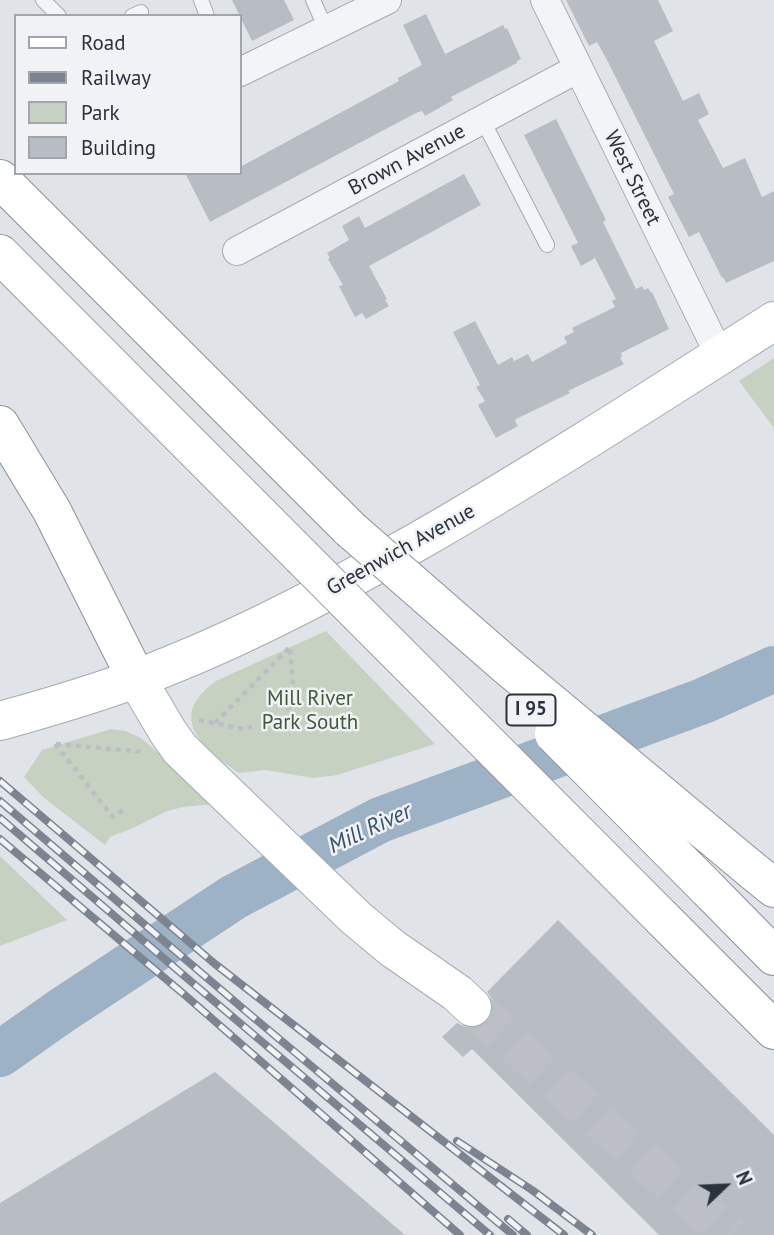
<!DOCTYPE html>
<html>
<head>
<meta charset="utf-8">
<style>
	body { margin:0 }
	#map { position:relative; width:774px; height:1235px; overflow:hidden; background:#e0e4e8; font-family:"PT Sans",sans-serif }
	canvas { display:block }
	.legend { position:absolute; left:14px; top:14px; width:228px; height:161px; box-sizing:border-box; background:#f0f2f6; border:2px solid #a1a5ac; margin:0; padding:9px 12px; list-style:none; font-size:21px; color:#2a323e }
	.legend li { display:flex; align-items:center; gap:14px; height:35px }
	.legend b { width:35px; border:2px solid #a1a5ac }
	.north { position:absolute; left:690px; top:1151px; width:70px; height:70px; -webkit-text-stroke:5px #f0f2f6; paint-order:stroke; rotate:67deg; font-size:19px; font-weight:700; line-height:28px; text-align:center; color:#2a323e }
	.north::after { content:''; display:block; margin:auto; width:24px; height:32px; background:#2a323e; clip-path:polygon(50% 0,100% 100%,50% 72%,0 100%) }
</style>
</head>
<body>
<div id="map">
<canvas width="774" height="1235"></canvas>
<ul class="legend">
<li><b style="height:9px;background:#fff"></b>Road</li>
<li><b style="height:9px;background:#7b8490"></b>Railway</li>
<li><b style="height:19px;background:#c6d1c2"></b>Park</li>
<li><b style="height:19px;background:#b8bdc4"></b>Building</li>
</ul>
<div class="north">N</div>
</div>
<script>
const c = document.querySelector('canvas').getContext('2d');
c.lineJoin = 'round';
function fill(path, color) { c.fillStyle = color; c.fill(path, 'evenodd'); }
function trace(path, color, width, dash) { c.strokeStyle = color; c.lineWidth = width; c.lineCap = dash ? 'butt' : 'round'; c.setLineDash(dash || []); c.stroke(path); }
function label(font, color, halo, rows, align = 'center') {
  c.font = font + ' "PT Sans",sans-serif'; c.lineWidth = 5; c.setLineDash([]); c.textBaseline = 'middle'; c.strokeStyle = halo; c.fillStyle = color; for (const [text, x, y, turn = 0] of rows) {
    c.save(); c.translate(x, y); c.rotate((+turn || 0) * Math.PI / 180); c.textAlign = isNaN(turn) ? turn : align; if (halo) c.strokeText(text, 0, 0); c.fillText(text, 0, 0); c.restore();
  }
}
fill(new Path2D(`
	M774 358V428L739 381Z
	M326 631 435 744 337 775 313 778 265 770 239 773C203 748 165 718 216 681Z
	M111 729 125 731 141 738 187 777 215 804 183 807 167 811 133 828 110 837 105 845 43 797 24 777 42 750Z
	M0 856 67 920 0 946Z`), '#c6d1c2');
trace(new Path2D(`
	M0 1054 61 1011 234 897 380 820 703 701 774 669`), '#9eb2c5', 46);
fill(new Path2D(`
	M232 0H284L294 20 252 41Z
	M566 0H658L673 31 654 41 683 101 699 93 709 114 698 120 723 168 745 158 762 197 774 191V261L726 283 723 277 722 278 699 232 689 237 668 197 674 194 607 60 597 42 589 46Z
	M426 14 445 54 503 25 505 29 507 28 521 59 517 61V63L451 97 453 100 425 116 422 111 416 113 210 222 185 173H240V167L399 81 398 78 422 65 403 25Z
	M556 119 606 220 603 222 636 289 642 286 644 290 648 288 651 293 652 292 669 329 621 353 622 357 620 358 624 364 568 391 570 393 516 419 515 421 518 426 496 438 478 405 485 401 476 387 480 385 453 332 475 321 498 365 512 357 514 361 528 354 532 362 567 343 564 337 574 332 572 328 615 307 612 301 616 299 595 258 581 266 571 246 578 243 524 135Z
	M464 174 481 205 369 266 387 299 385 300 389 306 366 319 362 313 355 317 339 286 343 285 328 259 330 258 327 253 349 240 342 226 359 216 365 228Z
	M558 920 774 1135V1235H659L472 1049 463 1057 442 1037 457 1023 468 1028H478L487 1022 493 1011V1000L487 992Z
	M215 1072 405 1235H0V1203Z`), '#b8bdc4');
trace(new Path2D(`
	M472 1007 611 1132 731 1235`), '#bcc0c6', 38, [38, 19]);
const lane = new Path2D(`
	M43 0 59 16
	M201 0 207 16
	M313 0 326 29
	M132 16 141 12
	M482 119 547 245`);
const street = new Path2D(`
	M545 0 720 356
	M240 72 387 0
	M237 251 577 69`);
const secondary = new Path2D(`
	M136 678 168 732 180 749 356 918 392 948 457 993 472 1007
	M0 721C58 705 116 688 171 665 258 630 341 585 422 539 542 470 658 395 774 321`);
const highway = new Path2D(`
	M0 179 350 529
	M0 254 301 556
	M0 425 52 511 136 678
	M753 871 774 888
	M711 892 774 956
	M662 918 774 1030`);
trace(lane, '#a6abb2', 16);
trace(street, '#a6abb2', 30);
trace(secondary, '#a6abb2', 40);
trace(highway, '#89929d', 40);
trace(new Path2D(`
	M286 709 295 704 290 649
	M199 720 243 729 252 727
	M215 723 289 648
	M55 744 113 817 126 808
	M56 744 145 752`), '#bbbec3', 4.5, [5, 5]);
trace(lane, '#f3f4f7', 14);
trace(street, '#f3f4f7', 28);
trace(secondary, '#fff', 38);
trace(highway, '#fff', 38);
const rail = new Path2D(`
	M0 781 215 964 564 1235
	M0 801 247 1012 513 1235
	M0 818 195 985 490 1235
	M0 839 186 996 460 1235
	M457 1141 532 1190 592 1235
	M508 1219 527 1235`);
trace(rail, '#7b8490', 8);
trace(rail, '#f0f2f6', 5, [16]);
const highwayBridge = new Path2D(`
	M350 529 507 666 753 871
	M301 556 662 918
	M554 734 711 892`);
trace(highwayBridge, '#89929d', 40, []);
trace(highwayBridge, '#fff', 38);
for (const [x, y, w] of [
	[531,710,49]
]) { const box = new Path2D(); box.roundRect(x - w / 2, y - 15.5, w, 31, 5); c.fillStyle = '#f0f2f6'; c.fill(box); trace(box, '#2a323e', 2); }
label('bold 19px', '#2a323e', null, [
	["I 95",531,710]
]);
label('21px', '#2a323e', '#f0f2f6', [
	["Brown Avenue",407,160,-28],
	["West Street",632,178,64],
	["Greenwich Avenue",401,550,-29]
]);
label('21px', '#405939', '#f0f2f6', [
	["Mill River",310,699],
	["Park South",310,723]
]);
label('italic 23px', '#38526f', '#f0f2f6', [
	["Mill River",370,829,-25]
]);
</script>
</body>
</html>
